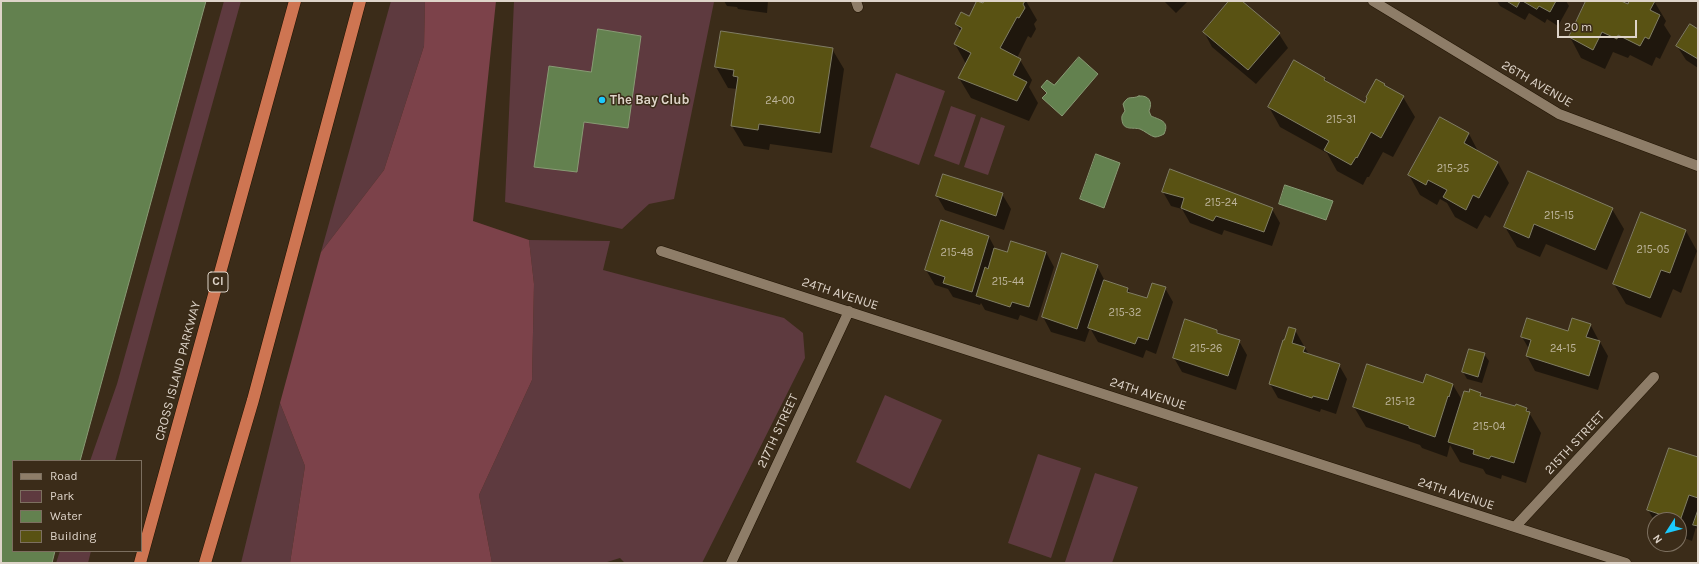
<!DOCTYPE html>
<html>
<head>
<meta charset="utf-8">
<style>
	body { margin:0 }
	#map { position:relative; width:1699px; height:564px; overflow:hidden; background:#3b2c19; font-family:Karla,sans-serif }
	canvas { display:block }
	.frame { position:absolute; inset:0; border:2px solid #ded4c9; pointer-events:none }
	.legend { position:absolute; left:12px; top:460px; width:130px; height:92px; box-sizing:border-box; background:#3b2c19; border:1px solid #7c6f5f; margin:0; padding:5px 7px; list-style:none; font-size:12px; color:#ded4c9 }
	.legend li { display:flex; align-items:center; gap:8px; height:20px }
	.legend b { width:20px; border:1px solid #7c6f5f }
	.north { position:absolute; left:1647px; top:512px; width:40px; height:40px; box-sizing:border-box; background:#3b2c19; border:1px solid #7c6f5f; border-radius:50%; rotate:234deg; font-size:11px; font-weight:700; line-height:16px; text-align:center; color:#ded4c9 }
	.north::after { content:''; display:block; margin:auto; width:14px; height:18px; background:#1bc9fc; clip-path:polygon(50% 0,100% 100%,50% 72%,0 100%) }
	.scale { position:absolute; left:1557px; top:20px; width:80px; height:18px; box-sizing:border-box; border:2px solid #ded4c9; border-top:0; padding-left:5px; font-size:12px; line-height:14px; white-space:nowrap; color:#ded4c9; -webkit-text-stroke:3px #3b2c19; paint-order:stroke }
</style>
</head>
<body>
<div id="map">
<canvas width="1699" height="564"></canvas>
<div class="frame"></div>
<ul class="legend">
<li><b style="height:5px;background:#8e7d68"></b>Road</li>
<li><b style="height:11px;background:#5e3a3f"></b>Park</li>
<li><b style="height:11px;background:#63814f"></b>Water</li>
<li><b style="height:11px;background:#595213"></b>Building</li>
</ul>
<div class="north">N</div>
<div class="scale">20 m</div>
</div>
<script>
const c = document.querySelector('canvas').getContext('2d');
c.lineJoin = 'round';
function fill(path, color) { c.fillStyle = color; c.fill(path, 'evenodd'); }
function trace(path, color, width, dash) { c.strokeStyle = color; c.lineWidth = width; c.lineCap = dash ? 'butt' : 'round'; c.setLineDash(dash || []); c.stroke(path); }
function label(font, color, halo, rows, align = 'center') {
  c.font = font + ' Karla,sans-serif'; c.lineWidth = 3; c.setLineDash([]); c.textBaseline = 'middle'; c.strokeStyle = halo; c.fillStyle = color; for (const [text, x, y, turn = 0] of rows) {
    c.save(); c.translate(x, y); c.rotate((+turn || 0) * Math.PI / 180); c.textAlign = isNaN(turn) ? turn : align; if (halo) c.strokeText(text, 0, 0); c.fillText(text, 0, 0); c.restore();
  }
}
fill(new Path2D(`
	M224 1H241L190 184 115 461H90L117 384Z
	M391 1H425L424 46 384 170 321 252Z
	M514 1 714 2 674 199 649 204 622 229 505 202Z
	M896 73 945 91 919 165 870 147Z
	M951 106 976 115 959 165 934 156Z
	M981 117 1005 126 988 175 964 167Z
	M529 240 610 241 603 270 784 318 803 333 805 358 702 563H625L620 558 604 563H492L479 495 532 380 534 284Z
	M885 395 942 420 910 489 856 462Z
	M280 403 305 466 290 563H241Z
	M1038 454 1081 468 1051 558 1008 543Z
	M1095 473 1138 487 1112 563H1068L1065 562Z
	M60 551H91L88 563H56Z`), '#5e3a3f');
fill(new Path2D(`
	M425 1H496L473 221 529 240 534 284 532 380 479 495 492 563H290L305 466 280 403 321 252 384 170 424 46Z`), '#7c424a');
const water = new Path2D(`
	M1 1H206L80 461H13V551H55L52 563H1Z
	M598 29 641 36 628 128 584 122 577 172 534 167 549 66 591 72Z
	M1079 57 1098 74 1062 116 1042 98 1047 93 1041 87 1047 80 1054 85Z
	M1139 96C1149 95 1153 102 1149 111L1151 116C1160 120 1170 121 1164 134 1162 135 1158 137 1155 137 1150 136 1145 131 1140 129 1133 127 1123 131 1122 120 1121 116 1123 114 1125 111L1123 104C1129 94 1131 100 1139 96Z
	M1096 154 1120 163 1104 208 1080 199Z
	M1285 185 1333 201 1326 220 1279 204Z`);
fill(water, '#63814f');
trace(water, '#889a74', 1);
fill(new Path2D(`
	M724 1H768L767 13 738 9 737 7 727 6Z
	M985 1H1026L1037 20 1034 24 1036 29 1031 38 1028 36 1017 58 1020 60 1032 80 1029 87 1038 103 1029 121 971 98 959 78 966 64 955 44 961 32 956 24 969 17 983 5Z
	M1164 1H1188L1176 13Z
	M1231 1H1241L1279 34 1288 48 1256 84 1212 47 1204 32Z
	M1497 1H1566L1569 6 1558 26 1547 19 1545 23 1529 13 1525 20 1500 6Z
	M1587 1H1625L1628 5 1630 1H1654L1666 21 1664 25 1671 36 1660 59 1656 57 1652 66 1630 55 1628 58 1613 52 1605 69 1581 58 1570 37Z
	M1698 30V68L1686 60 1677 46Z
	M722 32 832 49 844 69 832 153 770 144 769 150 744 146 732 126 737 89 728 88 716 67Z
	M1325 78 1328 84 1365 104 1384 84 1386 88 1403 97 1415 117 1393 157 1383 152 1369 177H1367L1363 185 1337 171 1327 153 1280 127 1269 107Z
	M1440 119 1469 134 1479 153 1498 163 1509 183 1490 218 1485 215 1477 229 1455 217 1447 203 1440 199 1437 205 1420 195 1409 175Z
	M1163 192 1272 209 1280 223 1272 246 1224 230 1222 235 1190 223 1182 209 1171 206Z
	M1002 194 1011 209 1004 230 945 210 937 196Z
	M1612 209 1624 229 1607 270 1546 244 1540 257 1517 247 1505 227Z
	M942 221 989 237 996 250 1008 254 1046 252 1054 267 1037 321 1020 315 1018 320 985 310 981 303 980 305 953 297 948 289 935 285 926 270Z
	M1686 231 1697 251 1681 293 1673 289 1661 318 1626 304 1614 284Z
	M1097 266 1105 281 1128 289 1131 294 1147 299 1165 288 1173 302 1156 354 1146 350 1143 358 1098 342 1090 328 1085 342 1051 332 1043 317Z
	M1590 324 1598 339 1597 341 1600 342 1608 356 1598 390 1535 371 1527 356 1529 349 1522 337 1569 333Z
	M1295 330 1309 355 1339 365 1347 379 1336 414 1321 409 1320 412 1278 398 1270 384Z
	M1217 331 1219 334 1239 341 1247 355 1236 390 1182 372 1174 358Z
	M1484 354 1489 361 1482 383 1467 379 1463 372Z
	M1427 375 1453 385 1462 400 1480 393 1483 398 1516 408 1527 409 1541 433 1526 483 1502 475 1501 479 1486 474 1483 469 1460 462 1450 445 1447 457 1422 448 1420 445 1366 427 1354 407 1423 385Z
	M1698 458V531L1696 527 1692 541 1679 536V520H1655V522L1648 510Z`), '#0007');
const building = new Path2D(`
	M977 1 983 3 984 1H1025L1023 4 1025 8 1019 18 1017 17 1000 48 1021 59 1013 75 1027 82 1017 101 958 78 971 53 954 44 962 28 955 24 961 12 969 16Z
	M1229 1H1242L1280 33 1248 70 1203 32Z
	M1507 1H1520L1517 7Z
	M1523 1H1556L1550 12 1539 6 1537 9Z
	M1586 1H1621L1628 4 1629 1H1655L1650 10 1660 15 1649 39 1645 37 1640 46 1618 35 1617 39 1602 32 1593 50 1569 37Z
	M1690 24 1698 29V59L1676 46Z
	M721 31 833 48 820 133 759 124 758 130 731 126 738 77 733 76 734 70 715 67Z
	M1294 60 1325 78 1324 80 1365 103 1367 98 1366 97 1376 79 1385 84 1384 85 1404 96 1381 138 1371 132 1357 158 1356 157 1351 165 1324 150 1329 141 1268 107Z
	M1440 117 1469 133 1464 143 1498 162 1479 198 1473 195 1466 210 1443 197 1447 190 1428 180 1426 185 1408 175Z
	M1170 169 1273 208 1264 232 1216 216 1213 221 1181 208 1184 198 1162 192Z
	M1528 171 1613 208 1595 250 1534 224 1529 238 1504 227Z
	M943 174 1003 193 996 216 936 196Z
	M1641 212 1686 230 1670 273 1661 270 1650 298 1613 284Z
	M941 220 989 236 972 292 943 283 945 277 925 270Z
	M1011 241 1046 252 1029 307 1012 302 1010 307 976 296 985 267 988 269 994 248 1007 252Z
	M1062 253 1098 265 1077 329 1042 317Z
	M1104 280 1128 288 1127 292 1147 298 1152 283 1166 287 1148 340 1138 337 1135 344 1088 328Z
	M1527 318 1568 331 1572 318 1591 324 1586 337 1600 341 1589 376 1526 356 1531 340 1521 337Z
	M1185 319 1217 330V333L1240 340 1228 376 1173 358Z
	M1289 327 1296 329 1292 343 1305 347 1303 352 1340 364 1328 400 1313 396 1312 398 1269 384 1283 340H1284Z
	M1469 349 1485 353 1478 377 1462 372Z
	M1367 364 1423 383 1426 374 1453 384 1449 397 1448 396 1435 437 1409 428V426L1353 407Z
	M1470 389 1481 393 1480 396 1515 406 1516 404 1527 408 1526 411 1530 412 1514 463 1491 456 1489 459 1473 454 1474 450 1448 442 1464 391 1469 392Z
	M1669 448 1698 457V498L1689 495 1680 521 1647 510Z
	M1698 510V526L1693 525Z`);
fill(building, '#595213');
trace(building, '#807d64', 1);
const minor = new Path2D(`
	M856 1 858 7
	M1373 1 1559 114 1698 166
	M661 251 1626 563
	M1515 527 1654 377
	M731 563 849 311`);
const motorway = new Path2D(`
	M140 563 295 1
	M205 563 253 400 360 1`);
trace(minor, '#211403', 11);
trace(motorway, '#211403', 13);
trace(minor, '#8e7d68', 10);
trace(motorway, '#ce7552', 12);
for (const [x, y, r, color] of [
	[602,100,4,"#1bc9fc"]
]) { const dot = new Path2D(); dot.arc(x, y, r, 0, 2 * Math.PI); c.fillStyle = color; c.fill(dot); trace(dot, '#3b2c19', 1.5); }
label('11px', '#bdb49c', null, [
	["24-00",780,101],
	["215-31",1341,120],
	["215-25",1453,169],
	["215-24",1221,203],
	["215-15",1559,216],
	["215-05",1653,250],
	["215-48",957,253],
	["215-44",1008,282],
	["215-32",1125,313],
	["215-26",1206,349],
	["24-15",1563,349],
	["215-12",1400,402],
	["215-04",1489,427]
]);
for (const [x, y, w] of [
	[218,282,20]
]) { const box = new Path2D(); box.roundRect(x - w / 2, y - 10, w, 20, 3); c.fillStyle = '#3b2c19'; c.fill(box); trace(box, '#ded4c9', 1); }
label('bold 12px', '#ded4c9', null, [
	["CI",218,282]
]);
label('13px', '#ded4c9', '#3b2c19', [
	["26TH AVENUE",1537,84,30],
	["24TH AVENUE",840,294,18],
	["CROSS ISLAND PARKWAY",178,371,-75],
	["24TH AVENUE",1148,394,18],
	["217TH STREET",778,431,-65],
	["215TH STREET",1575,443,-47],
	["24TH AVENUE",1456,494,18]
]);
label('bold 13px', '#ded4c9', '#3b2c19', [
	["The Bay Club",610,100]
], 'left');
</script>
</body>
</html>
